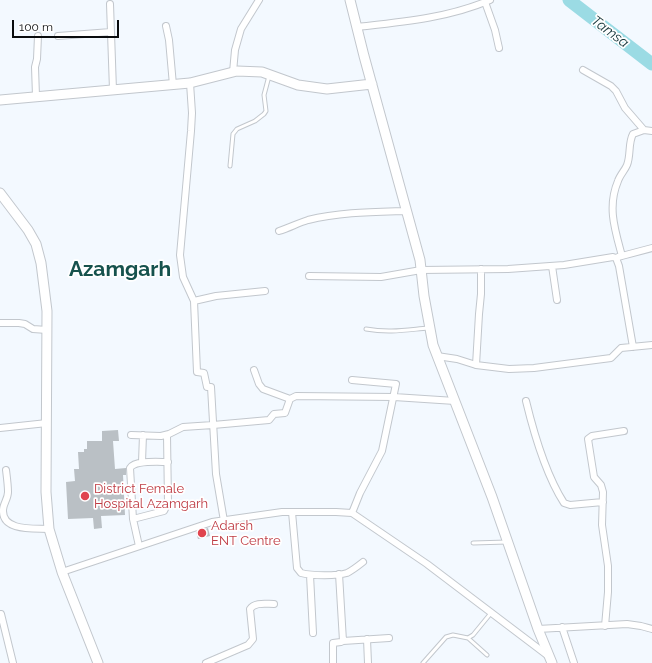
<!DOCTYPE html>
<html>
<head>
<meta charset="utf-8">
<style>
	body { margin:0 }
	#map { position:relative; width:652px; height:663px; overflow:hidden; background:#f3f9ff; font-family:Raleway,sans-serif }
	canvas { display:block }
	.scale { position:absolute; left:12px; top:20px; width:107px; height:18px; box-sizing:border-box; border:2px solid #0a0c0e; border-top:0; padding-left:5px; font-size:12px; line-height:14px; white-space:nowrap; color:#0a0c0e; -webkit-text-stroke:3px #fff; paint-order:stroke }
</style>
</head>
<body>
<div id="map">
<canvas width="652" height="663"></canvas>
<div class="scale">100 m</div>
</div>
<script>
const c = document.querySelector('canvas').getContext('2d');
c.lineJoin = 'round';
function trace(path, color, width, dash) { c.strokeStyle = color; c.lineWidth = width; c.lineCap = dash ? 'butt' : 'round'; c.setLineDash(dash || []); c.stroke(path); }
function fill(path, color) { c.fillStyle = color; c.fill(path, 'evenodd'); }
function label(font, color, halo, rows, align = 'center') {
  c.font = font + ' Raleway,sans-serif'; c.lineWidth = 3.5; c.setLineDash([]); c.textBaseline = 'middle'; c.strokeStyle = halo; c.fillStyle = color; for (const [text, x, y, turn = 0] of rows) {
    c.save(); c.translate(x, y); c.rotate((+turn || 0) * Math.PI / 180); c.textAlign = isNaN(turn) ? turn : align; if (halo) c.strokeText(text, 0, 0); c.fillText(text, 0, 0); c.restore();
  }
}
trace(new Path2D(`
	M569 0 652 64`), '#9bdbe4', 13);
fill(new Path2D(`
	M118 430 119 441H113L115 469 126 468V475H123L125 515 101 516 102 528 94 529 93 518 68 519 66 482 75 481 74 469H79L78 452H84V449H87V441H102V431Z
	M208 528 210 536 198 539 196 532Z`), '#bac0c5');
const lane = new Path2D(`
	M230 166 233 134 237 129 255 121 264 114 266 111 264 95 269 76
	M366 329C389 333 405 330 428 328
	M473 543 507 542
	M468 638 487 655
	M423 663 446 637 453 635 468 638 473 635 491 613`);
const street = new Path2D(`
	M485 2 495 30 499 48
	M110 4 113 90
	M166 26 169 40 173 85
	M357 27C402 22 448 18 490 0
	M58 36 111 32
	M583 70 611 86 616 91 625 108 644 130
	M233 72 235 50 241 29 259 0
	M190 83 192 113 191 131 180 255 183 277 194 301 197 372 204 373 207 387H211L216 474 224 521
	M36 96 35 67 37 59 38 36
	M279 231C289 228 298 223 308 220 340 212 374 212 407 211
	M622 256C615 230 607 207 618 181 620 175 625 170 627 165 631 155 628 143 633 134L644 130 652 131
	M618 257 652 248
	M552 266 557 300
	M309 276 381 277 421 270 508 269 564 265 613 257 616 258 619 266 633 347
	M194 301 216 296 265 291
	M0 323H19L25 324 33 329 47 330
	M437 356 457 359 476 365 509 369 534 368 611 358 621 348 652 345
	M476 365 479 314 481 294V269
	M254 370 259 384 263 389 290 399
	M526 401C534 434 546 475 564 503L570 505 603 502
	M0 428 47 423
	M131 435 161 436 169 434 183 427 213 425 269 420 274 414 285 413 290 399 296 396 394 397 455 401
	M142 462 143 435
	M6 470C7 478 8 485 8 492 8 499 3 504 3 510 2 532 35 528 49 529
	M292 512 297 568 301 573C312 576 337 576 347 573 353 570 358 566 363 562
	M352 513 360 493 382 451 396 384 352 380
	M133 519 164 511 168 503 167 435
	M139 546 133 519 130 468C135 460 158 462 168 462
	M62 572 212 522 282 512H336L352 513 427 564 547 655
	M310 575 313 633
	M1 614 13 663
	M605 626 608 592V566L602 525 603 492 601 485 594 477 588 439 592 436 624 431
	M562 627 574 663
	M538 629 627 624 641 626 652 629
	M367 639 368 663
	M343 641 389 638
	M206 663 248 645 253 639 250 609C255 602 265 604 274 604
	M333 663V643L341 642 343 641 339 574`);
const secondary = new Path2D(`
	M350 0 364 56 420 260 424 296 433 345 492 497 538 629 552 663
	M0 100 190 83 237 71 262 72 298 85 327 89 372 84
	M0 193 28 230 36 244 41 263 47 311 46 492 49 529 62 572 98 663`);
trace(lane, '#c2c7cd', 5);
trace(street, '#c2c7cd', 8);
trace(secondary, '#c2c7cd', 11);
trace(lane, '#fff', 3);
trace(street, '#fff', 6);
trace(secondary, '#fff', 9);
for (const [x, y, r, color] of [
	[85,496,5,"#e0444e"],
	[202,533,5,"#e0444e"]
]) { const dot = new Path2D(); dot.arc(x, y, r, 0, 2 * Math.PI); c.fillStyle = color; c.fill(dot); trace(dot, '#fff', 1.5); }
label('13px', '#be3a42', '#fff', [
	["District Female",94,489],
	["Hospital Azamgarh",94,504],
	["Adarsh",211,526],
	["ENT Centre",211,541]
], 'left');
label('italic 14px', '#153539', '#fff', [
	["Tamsa",610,32,37]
]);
label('bold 21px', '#16524d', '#fff', [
	["Azamgarh",120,270]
]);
</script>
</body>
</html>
